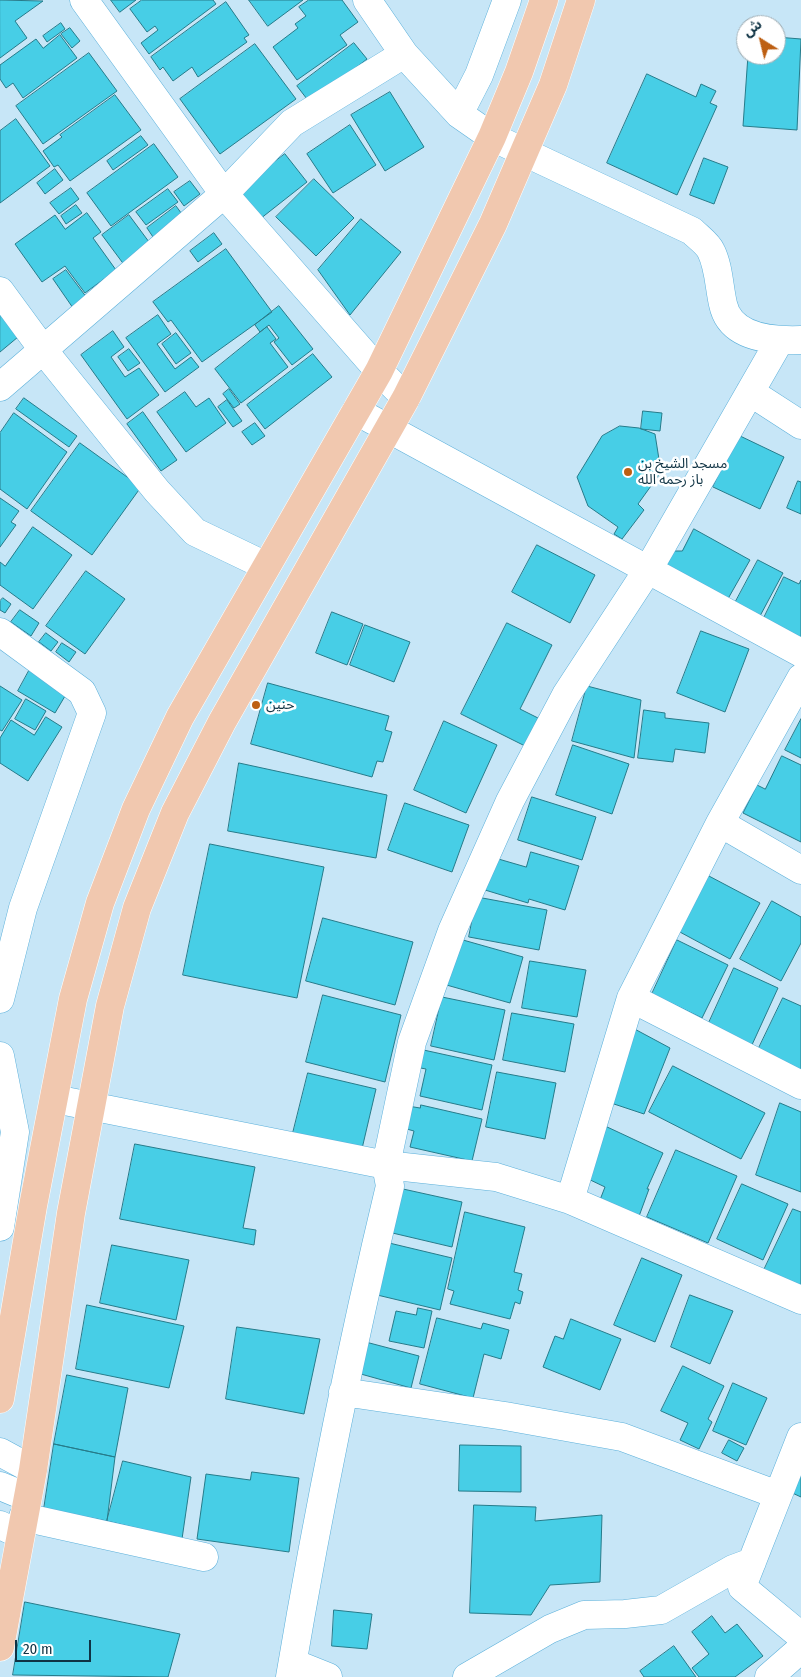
<!DOCTYPE html>
<html>
<head>
<meta charset="utf-8">
<style>
	body { margin:0 }
	#map { position:relative; width:801px; height:1677px; overflow:hidden; background:#c7e6f7; font-family:"Fira Sans Condensed","Noto Sans Arabic",sans-serif }
	canvas { display:block }
	.north { position:absolute; left:736px; top:15px; width:50px; height:50px; box-sizing:border-box; background:#fff; border:1px solid #9fadb4; border-radius:50%; rotate:324deg; font-size:14px; font-weight:700; line-height:20px; text-align:center; color:#0f3344 }
	.north::after { content:''; display:block; margin:auto; width:18px; height:22px; background:#bd5f12; clip-path:polygon(50% 0,100% 100%,50% 72%,0 100%) }
	.scale { position:absolute; left:15px; top:1640px; width:76px; height:22px; box-sizing:border-box; border:2px solid #0f3344; border-top:0; padding-left:6px; font-size:15px; line-height:18px; white-space:nowrap; color:#0f3344; -webkit-text-stroke:4px #fff; paint-order:stroke }
</style>
</head>
<body>
<div id="map">
<canvas width="801" height="1677"></canvas>
<div class="north">ش</div>
<div class="scale">20 m</div>
</div>
<script>
const c = document.querySelector('canvas').getContext('2d');
c.lineJoin = 'round';
function fill(path, color) { c.fillStyle = color; c.fill(path, 'evenodd'); }
function trace(path, color, width, dash) { c.strokeStyle = color; c.lineWidth = width; c.lineCap = dash ? 'butt' : 'round'; c.setLineDash(dash || []); c.stroke(path); }
function label(font, color, halo, rows, align = 'center') {
  c.font = font + ' "Fira Sans Condensed","Noto Sans Arabic",sans-serif'; c.lineWidth = 5; c.setLineDash([]); c.textBaseline = 'middle'; c.strokeStyle = halo; c.fillStyle = color; for (const [text, x, y, turn = 0] of rows) {
    c.save(); c.translate(x, y); c.rotate((+turn || 0) * Math.PI / 180); c.textAlign = isNaN(turn) ? turn : align; if (halo) c.strokeText(text, 0, 0); c.fillText(text, 0, 0); c.restore();
  }
}
const building = new Path2D(`
	M0 0 43 1 15 21 27 38 0 58Z
	M111 0H136L120 12Z
	M142 0H213L216 4 149 54 141 43 158 30 155 26 147 32 130 9Z
	M249 0H303L268 26Z
	M309 0H342L358 22 340 35 347 45 297 80 273 47 298 28 295 24 306 16 299 7Z
	M226 2 249 35 244 38 247 42 198 77 192 67 173 81 163 67 160 70 151 57Z
	M61 23 65 29 47 42 43 36Z
	M70 28 80 41 72 48 61 34Z
	M60 35 77 58 23 98 13 83 6 88 0 79V65L36 39 43 48Z
	M776 37 801 39 797 130 743 126 748 55H776Z
	M354 43 367 59 310 103 297 86Z
	M255 44 296 99 220 154 180 99Z
	M89 53 117 91 43 144 16 106Z
	M647 74 696 97 701 84 716 91 710 103 717 106 677 195 607 163Z
	M390 92 424 147 385 171 351 115Z
	M115 95 141 130 70 181 58 165 54 167 43 151 62 137 60 135Z
	M16 119 50 166 0 203V131Z
	M350 125 376 165 333 193 307 154Z
	M141 136 148 145 113 170 107 161Z
	M154 144 178 177 111 226 87 193Z
	M285 154 307 182 260 219 238 190Z
	M704 158 728 167 714 204 690 195Z
	M55 169 63 180 45 194 37 183Z
	M314 179 354 218 316 256 276 217Z
	M190 181 200 194 184 206 174 192Z
	M71 188 79 199 59 214 50 203Z
	M168 189 178 202 146 225 136 212Z
	M76 205 82 213 66 224 61 216Z
	M176 206 187 221 157 243 147 228Z
	M87 213 101 232 93 238 116 270 85 293 65 266 42 282 15 244 55 215 65 229Z
	M129 215 152 246 125 266 102 235Z
	M361 219 401 252 350 315 318 270Z
	M214 233 222 244 198 262 190 251Z
	M226 249 272 312 202 362 171 320 168 322 153 302Z
	M66 270 87 298 73 308 53 279Z
	M279 306 313 349 292 365 274 342 279 338 269 325 260 332 255 325Z
	M0 314 18 337 0 352Z
	M158 315 171 334 157 344 175 369 191 357 199 367 165 392 126 338Z
	M267 327 276 339 270 343 288 367 241 403 215 369Z
	M113 331 124 347 111 357 125 377 139 368 159 395 127 419 81 355Z
	M176 333 191 353 176 364 162 344Z
	M129 349 140 363 128 371 118 357Z
	M313 354 332 377 265 429 247 405Z
	M229 389 240 404 234 408 223 394Z
	M185 392 196 407 209 398 226 423 186 452 157 412Z
	M24 398 77 436 69 447 16 409Z
	M227 400 242 421 233 427 218 407Z
	M643 411 662 413 660 431 641 429Z
	M143 412 177 460 161 471 127 424Z
	M14 413 67 452 27 509 0 489V433Z
	M255 423 265 436 252 445 242 432Z
	M620 426 639 428 655 434 661 472 638 504 644 510 622 539 614 534 618 527 588 506 577 477 602 436Z
	M738 435 784 457 760 509 713 487Z
	M80 443 141 487 92 555 31 511Z
	M798 481 801 482V514L787 508Z
	M0 498 19 511 11 522 16 525 0 547Z
	M33 527 72 555 33 609 0 585V562L5 566Z
	M694 529 750 560 725 604 661 568 671 551H682Z
	M537 545 595 575 570 623 512 592Z
	M758 560 783 573 760 616 735 603Z
	M86 571 125 599 85 654 46 626Z
	M784 577 799 584 801 580V646L760 626Z
	M3 598 11 604 5 613 0 610V601Z
	M20 610 39 623 31 636 11 622Z
	M332 612 363 624 347 665 316 653Z
	M507 623 552 645 520 709 538 718 525 746 461 714Z
	M365 625 410 642 394 682 350 665Z
	M701 631 749 649 725 712 677 693Z
	M46 633 58 642 51 651 39 642Z
	M62 643 76 652 69 662 56 652Z
	M30 669 68 691 55 713 18 691Z
	M268 683 389 716 385 730 392 732 383 762 377 761 372 777 251 744Z
	M0 686 22 700 2 731 0 730Z
	M587 686 641 700 634 758 572 741Z
	M26 699 46 711 35 730 15 719Z
	M644 710 665 713V718L709 723 705 753 675 749 673 762 638 758Z
	M46 717 62 727 28 781 0 763V738L11 720 34 735Z
	M801 719V758L785 750Z
	M444 721 497 745 466 813 414 790Z
	M573 745 629 764 612 814 556 795Z
	M782 756 801 765V842L743 813 757 785 765 789Z
	M239 763 387 795 376 858 228 831Z
	M532 797 596 817 582 860 518 840Z
	M405 803 469 825 452 872 388 850Z
	M210 844 324 867 297 998 183 975Z
	M531 852 579 866 565 910 529 899 528 903 485 890 495 858 526 867Z
	M707 875 760 903 730 959 678 931Z
	M477 897 547 910 539 950 469 937Z
	M772 901 801 917V943L781 981 740 959Z
	M323 918 413 942 395 1005 306 981Z
	M456 938 523 957 510 1003 443 984Z
	M677 940 728 965 702 1018 652 994Z
	M530 961 586 970 577 1017 522 1008Z
	M734 968 778 988 751 1047 707 1027Z
	M323 995 401 1015 385 1082 306 1062Z
	M442 997 505 1010 494 1060 431 1046Z
	M783 998 801 1006V1075L756 1054Z
	M512 1013 574 1024 565 1072 503 1060Z
	M629 1026 670 1048 644 1114 605 1101Z
	M419 1049 492 1065 482 1110 420 1096 426 1069 415 1067Z
	M673 1066 765 1113 741 1159 649 1112Z
	M497 1072 556 1083 545 1139 486 1127Z
	M308 1073 376 1089 361 1153 292 1137Z
	M780 1103 801 1112V1192L756 1175Z
	M421 1105 482 1119 472 1161 410 1147 414 1131 403 1128 408 1106 420 1108Z
	M605 1126 663 1153 647 1189H649L638 1219 598 1205 605 1187 582 1176Z
	M135 1144 255 1167 243 1228 256 1230 254 1245 120 1219Z
	M676 1150 737 1176 708 1243 647 1217Z
	M742 1184 788 1204 763 1260 717 1239Z
	M394 1187 462 1202 452 1247 384 1231Z
	M793 1209 801 1212V1287L764 1270Z
	M465 1212 525 1227 514 1272 522 1274 518 1290 523 1292 520 1304 515 1302 510 1319 450 1304 454 1291 448 1289Z
	M385 1242 452 1258 440 1310 373 1294Z
	M112 1245 189 1260 176 1320 100 1303Z
	M642 1258 682 1275 655 1342 614 1325Z
	M690 1295 733 1311 710 1364 671 1347Z
	M87 1305 184 1326 169 1388 76 1369Z
	M418 1308 432 1311 424 1348 389 1341 396 1311 416 1315Z
	M437 1318 481 1329 483 1323 509 1330 501 1359 484 1354 473 1398 420 1384Z
	M571 1319 621 1339 600 1390 543 1367 555 1336 563 1339Z
	M237 1327 320 1339 304 1414 226 1399Z
	M358 1340 419 1356 411 1388 350 1371Z
	M683 1366 724 1386 708 1419 712 1422 699 1449 680 1440 688 1423 661 1411Z
	M67 1375 128 1388 115 1457 54 1444Z
	M733 1383 767 1398 746 1445 713 1431Z
	M729 1440 744 1448 737 1461 722 1453Z
	M54 1444 115 1457 107 1521 44 1509Z
	M460 1445 521 1446V1492L459 1491Z
	M123 1461 191 1477 182 1539 107 1521Z
	M801 1462V1497L788 1491Z
	M252 1472 299 1478 289 1552 197 1539 206 1474 250 1480Z
	M474 1505 536 1507 535 1521 602 1515 600 1582 550 1585 531 1615 470 1613Z
	M25 1602 180 1634 168 1677 13 1675Z
	M334 1610 372 1614 367 1649 332 1646Z
	M712 1616 725 1633 737 1624 763 1656 735 1677H699L692 1668 709 1654 692 1632Z
	M674 1646 696 1677H644L640 1671Z`);
fill(building, '#47cee6');
trace(building, '#267b8a', 1);
const minor = new Path2D(`
	M84 0 224 194 379 371 406 398
	M367 0 404 54 459 114 492 137 692 231C698 237 708 244 711 251 719 267 719 287 723 304 730 338 773 341 801 340
	M459 114 479 75 507 0
	M0 291 44 351 157 491 195 532 266 566
	M0 387 224 194 292 123 404 54
	M750 392 801 425
	M356 411 801 653
	M0 632 82 692 92 713 23 908 0 999
	M720 823 801 870
	M631 998 801 1085
	M0 1056 15 1132 0 1227
	M55 1099 386 1165 496 1177 570 1200 801 1300
	M570 1200 631 998 720 823 801 678
	M343 1392 505 1416 622 1437 778 1495
	M801 1437 742 1587 801 1636
	M0 1452 33 1470
	M0 1486 27 1497
	M23 1517 204 1557
	M0 1525 19 1534
	M293 1663 328 1677
	M290 1677C318 1512 351 1348 390 1186L386 1165 412 1042 452 931 510 801 566 695 649 568 780 340
	M467 1677 550 1629 584 1615 625 1614 661 1610 733 1569 752 1562
	M769 1677 801 1649`);
const major = new Path2D(`
	M0 1399 33 1206 73 999 100 903 136 809 180 717 379 371 492 137 519 72 544 0
	M0 1647 33 1470 71 1213 110 1006 137 908 175 813 222 722 406 398 493 224 553 85 581 0`);
trace(minor, '#5cb0da', 29);
trace(major, '#fff', 29);
trace(minor, '#fff', 28);
trace(major, '#f1c8af', 28);
for (const [x, y, r, color] of [
	[628,472,5,"#bd5f12"],
	[256,705,5,"#bd5f12"]
]) { const dot = new Path2D(); dot.arc(x, y, r, 0, 2 * Math.PI); c.fillStyle = color; c.fill(dot); trace(dot, '#fff', 2); }
label('14px', '#0f3344', '#fff', [
	["مسجد الشيخ بن",638,464],
	["باز رحمه الله",638,480],
	["حنين",266,705]
], 'left');
</script>
</body>
</html>
